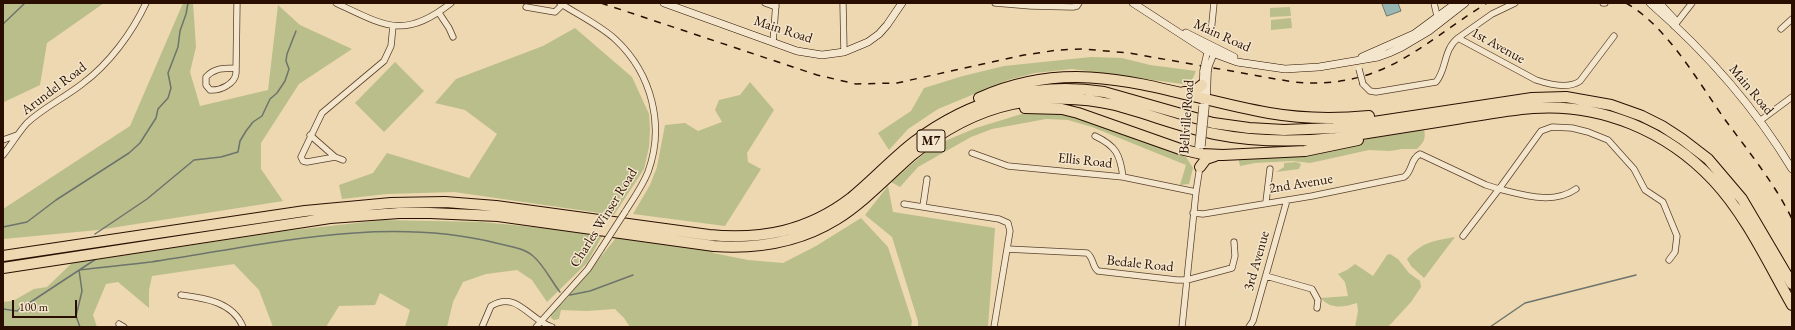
<!DOCTYPE html>
<html>
<head>
<meta charset="utf-8">
<style>
	body { margin:0 }
	#map { position:relative; width:1795px; height:330px; overflow:hidden; background:#edd8b1; font-family:"EB Garamond",serif }
	canvas { display:block }
	.frame { position:absolute; inset:0; border:4px solid #2a0f01; pointer-events:none }
	.scale { position:absolute; left:12px; top:300px; width:65px; height:18px; box-sizing:border-box; border:2px solid #2a0f01; border-top:0; padding-left:5px; font-size:12px; line-height:14px; white-space:nowrap; color:#2a0f01; -webkit-text-stroke:3px #f3e6cc; paint-order:stroke }
</style>
</head>
<body>
<div id="map">
<canvas width="1795" height="330"></canvas>
<div class="frame"></div>
<div class="scale">100 m</div>
</div>
<script>
const c = document.querySelector('canvas').getContext('2d');
c.lineJoin = 'round';
function fill(path, color) { c.fillStyle = color; c.fill(path, 'evenodd'); }
function trace(path, color, width, dash) { c.strokeStyle = color; c.lineWidth = width; c.lineCap = dash ? 'butt' : 'round'; c.setLineDash(dash || []); c.stroke(path); }
function label(font, color, halo, rows, align = 'center') {
  c.font = font + ' "EB Garamond",serif'; c.lineWidth = 3; c.setLineDash([]); c.textBaseline = 'middle'; c.strokeStyle = halo; c.fillStyle = color; for (const [text, x, y, turn = 0] of rows) {
    c.save(); c.translate(x, y); c.rotate((+turn || 0) * Math.PI / 180); c.textAlign = isNaN(turn) ? turn : align; if (halo) c.strokeText(text, 0, 0); c.fillText(text, 0, 0); c.restore();
  }
}
fill(new Path2D(`
	M3 3H104L47 43 40 85 4 102Z
	M183 3H193L196 47 190 72 200 106 268 90 278 5 300 25 352 49 299 84 261 143V169L283 201 98 230 3 239V209L130 126Z
	M1290 7 1291 16 1270 17V8Z
	M1291 18 1292 28 1271 30V20Z
	M575 28 632 77 649 114 650 130 649 147 644 169 614 215 454 192 387 194 342 199 339 185 373 173 387 153 469 178 497 134 465 110 435 103 456 79 543 46Z
	M1091 57 1122 58 1150 65 1196 71 1190 85 1072 69 1035 73 1008 80 938 109 908 129 889 150 878 133 911 111 924 88 963 76 1004 66Z
	M395 62 424 91 384 132 355 103Z
	M750 82 774 110 747 153 748 162 761 169 725 226 633 214 650 185 657 167 665 125 685 123 698 131 722 122 715 110 719 100 740 95Z
	M1028 112H1053L1080 118 1186 157 1193 168 1189 184 1180 185 1186 165 1092 127 1068 120 1046 119 992 129 971 137 918 167 900 187 891 182 933 146 976 128Z
	M1424 129C1426 139 1424 142 1417 149H1402L1390 151 1369 150 1310 163 1293 161 1255 163 1240 166 1238 157 1328 149 1368 139Z
	M1296 162 1301 164 1299 169 1276 172 1284 167V163Z
	M888 186 893 212 995 228 988 327H918V321L892 237 865 215Z
	M861 218 888 247 912 321 911 327H630L624 318 615 309 587 311 561 310 559 319 554 320 551 318V314L567 298 616 238 712 251 713 253 748 260 783 263 816 246Z
	M383 220 482 222 554 229 602 236 587 263 547 302 532 280 517 270 486 274 463 282 453 302 447 327H405L410 310 380 293 375 305 339 306 326 327H273L259 290 234 264 152 276 149 290V308L118 282 106 284 93 315 97 327H3V302L13 301 34 289 47 287 72 263 285 231Z
	M1455 237 1424 278 1411 266 1407 259C1422 242 1433 241 1455 237Z
	M1390 254 1398 259 1409 273 1420 281 1421 287 1411 302 1388 327H1355L1358 311 1357 303C1344 307 1331 310 1321 298L1348 296 1345 282 1338 274 1347 270 1355 264 1373 276 1387 255Z`), '#babe8a');
const water = new Path2D(`
	M1382 3H1398L1401 11 1387 16Z`);
fill(water, '#9ab8b3');
trace(water, '#6d746c', 1);
trace(new Path2D(`
	M3 24 25 3
	M3 227 27 222 56 200 129 153 140 143 156 118 158 109 168 98 171 88 168 73 178 47 180 31 186 14 188 3
	M95 234 147 199 194 160 221 157 238 152 240 141 246 131 253 122 262 116 270 99 277 93 285 81 289 69 286 61 287 54 296 31
	M570 295 590 291 633 275
	M3 309 17 311 96 259
	M80 327 76 316 82 291 79 270C103 267 127 265 151 262 265 245 382 215 496 243 508 246 524 248 533 256 543 264 552 282 560 292
	M1490 327 1525 303 1636 275`), '#6d746c', 1.5);
const street = new Path2D(`
	M336 3C385 26 404 40 451 3
	M560 3C578 15 600 25 616 40 652 74 665 126 648 172 642 187 633 199 625 212
	M765 3 776 7
	M843 3 844 52
	M995 3 1031 6 1073 7 1077 6 1079 3
	M1434 3 1438 20
	M1603 3H1605
	M526 7 555 12 562 5
	M439 13 449 28 453 37
	M1674 26 1692 3
	M1781 29 1792 19
	M1211 33 1214 3
	M1458 38 1492 14 1515 3
	M773 42 776 3
	M1204 66 1208 49
	M1209 66 1215 51
	M236 68C224 69 215 67 206 77V85L210 90C220 91 235 84 236 73L237 3
	M1363 84 1370 91 1376 92 1436 82C1447 69 1443 50 1458 38L1536 80C1548 84 1569 89 1580 81L1614 36
	M1202 100 1203 71
	M1207 100 1208 72
	M1761 120 1792 97
	M310 135 335 157 343 160
	M1095 136C1116 146 1120 154 1123 177
	M3 140 17 135
	M972 153 1008 166 1123 177 1196 192
	M3 155C11 145 18 133 27 123 43 108 64 98 82 84 109 64 132 33 146 3
	M335 157 307 162 303 161 301 157 322 113 384 61 391 46 393 26
	M1266 202 1270 169
	M904 204 999 219 1008 223 1010 231 994 327
	M923 206 927 179
	M1193 213 1203 214 1312 196 1404 177C1413 171 1410 159 1420 154L1486 185 1499 189 1541 131 1552 127 1572 128 1588 132 1608 140 1634 169 1645 190 1663 202 1677 236 1675 252 1669 260
	M1463 236 1499 189C1524 195 1553 205 1576 189
	M1007 249 1087 253C1094 258 1092 267 1098 271L1177 280H1187L1232 268 1235 256 1234 242
	M1266 276 1312 289 1318 300 1317 308
	M181 295C205 298 233 302 243 327
	M119 324 124 327
	M482 327 491 306C517 290 529 320 552 327
	M536 327 588 269 601 249
	M1182 327 1196 192 1200 166
	M1249 327 1253 321 1287 200`);
const secondary = new Path2D(`
	M664 3 797 51 822 55 844 52 868 42 879 34 887 25 902 3
	M1133 3 1207 51 1237 62 1285 69 1319 67 1378 57 1389 53 1402 47 1429 31 1465 3
	M1650 3C1705 51 1754 106 1792 169
	M1659 3 1674 19
	M1186 33 1234 57
	M1362 57 1414 34 1456 3`);
const highway = new Path2D(`
	M1184 92H1193L1202 85
	M979 98C1083 51 1166 95 1269 113 1303 119 1336 119 1369 116
	M1025 108 1062 109 1078 113 1180 149 1202 154 1223 155 1305 151 1358 140
	M1200 167 1206 159 1215 156
	M3 256 305 211 391 203 445 202 496 206 709 235C762 240 808 231 851 198 873 180 892 159 914 142 970 100 1035 81 1104 92L1213 123 1249 128 1284 130 1334 128 1532 98 1566 97 1611 105 1642 116 1662 126 1682 139 1708 159 1742 199 1792 284
	M3 268 330 218 399 213H430L498 216 714 246C756 249 800 242 837 219 864 202 887 177 911 156 940 132 975 112 1012 104 1045 97 1082 97 1115 105 1149 114 1181 127 1215 134 1255 142 1296 142 1336 138 1376 132 1416 125 1456 119 1481 115 1507 110 1533 108 1601 103 1667 131 1713 180 1746 215 1768 263 1792 305`);
trace(street, '#5b412d', 7);
trace(secondary, '#2a0f01', 8);
trace(highway, '#2a0f01', 12);
trace(street, '#f3e6cc', 5.5);
trace(secondary, '#f3e6cc', 7);
trace(highway, '#edd8b1', 10);
trace(new Path2D(`
	M601 3 817 75 856 84 897 83 1024 55 1058 50 1084 49 1129 53 1293 82C1383 90 1418 46 1487 3
	M1626 3C1668 27 1698 82 1726 121 1749 152 1775 184 1792 219`), '#2a0f01', 1.5, [7, 7]);
const streetBridge = new Path2D(`
	M1359 69 1363 84
	M1203 71 1204 66
	M1208 72 1209 66
	M1198 146 1202 106
	M1202 146 1206 106
	M601 249 625 212`);
trace(streetBridge, '#5b412d', 7, []);
trace(streetBridge, '#f3e6cc', 5.5);
for (const [x, y, w] of [
	[931,141,28]
]) { const box = new Path2D(); box.roundRect(x - w / 2, y - 11, w, 22, 3); c.fillStyle = '#f3e6cc'; c.fill(box); trace(box, '#2a0f01', 1); }
label('bold 13px', '#2a0f01', null, [
	["M7",931,141]
]);
label('14px', '#2a0f01', '#f3e6cc', [
	["Main Road",783,30,18],
	["Main Road",1222,36,24],
	["1st Avenue",1498,46,29],
	["Arundel Road",54,89,-37],
	["Main Road",1751,90,50],
	["Bellville Road",1187,117,-86],
	["Ellis Road",1085,161,6],
	["2nd Avenue",1301,184,-9],
	["Charles Winser Road",604,218,-58],
	["3rd Avenue",1257,261,-74],
	["Bedale Road",1140,264,6]
]);
</script>
</body>
</html>
